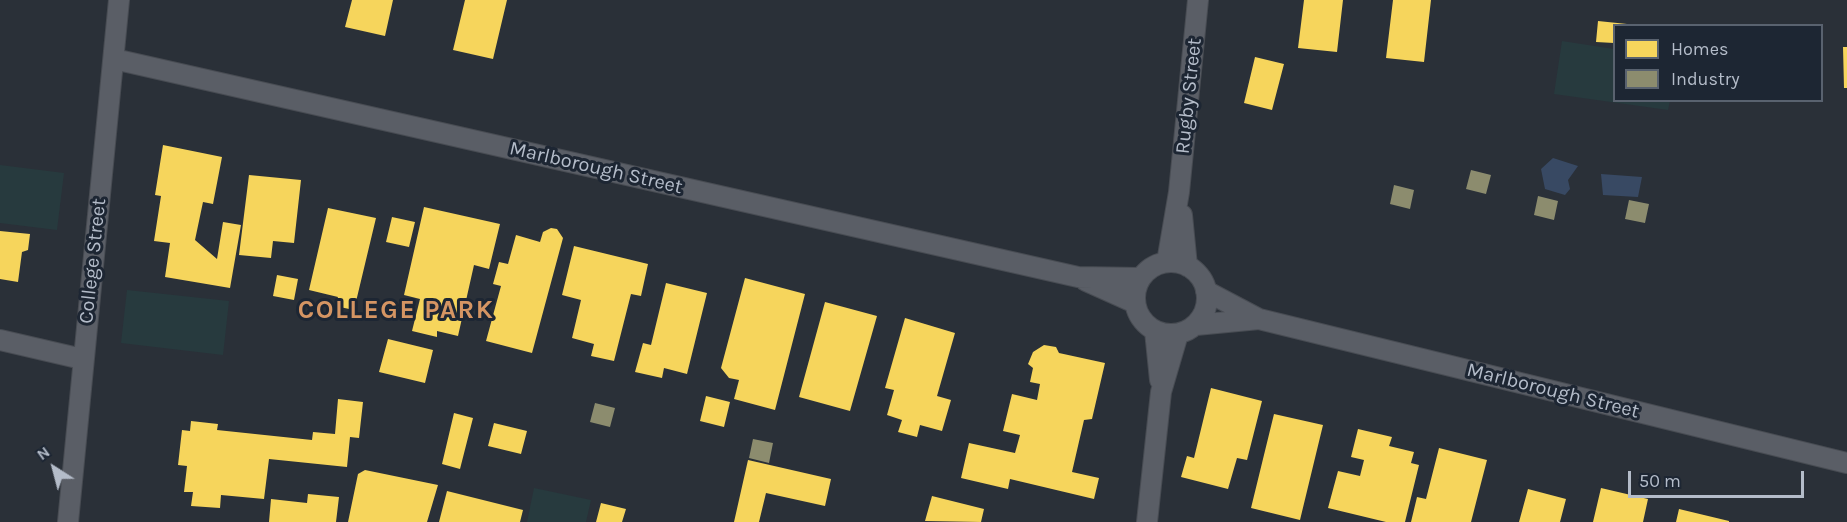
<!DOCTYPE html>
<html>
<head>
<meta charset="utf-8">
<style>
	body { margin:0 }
	#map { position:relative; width:1847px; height:522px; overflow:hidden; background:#2a3038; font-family:Karla,sans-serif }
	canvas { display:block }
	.legend { position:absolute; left:1613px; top:24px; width:210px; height:78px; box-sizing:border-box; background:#1d2633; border:2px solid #59626f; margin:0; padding:8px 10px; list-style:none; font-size:18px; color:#b4bcc9 }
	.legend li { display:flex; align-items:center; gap:12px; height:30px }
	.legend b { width:30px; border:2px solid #59626f }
	.north { position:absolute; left:24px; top:438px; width:60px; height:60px; -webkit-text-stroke:4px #1d2633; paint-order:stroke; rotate:324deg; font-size:16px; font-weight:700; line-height:24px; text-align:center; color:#b4bcc9 }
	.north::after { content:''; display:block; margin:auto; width:21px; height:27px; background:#b4bcc9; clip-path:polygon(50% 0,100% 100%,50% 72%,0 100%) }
	.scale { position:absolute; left:1628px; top:471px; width:176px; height:27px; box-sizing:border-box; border:3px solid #b4bcc9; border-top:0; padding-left:8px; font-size:18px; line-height:21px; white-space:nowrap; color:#b4bcc9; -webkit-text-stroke:4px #1d2633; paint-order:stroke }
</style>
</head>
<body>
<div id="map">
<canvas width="1847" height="522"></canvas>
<ul class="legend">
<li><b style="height:16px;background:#f6d55c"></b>Homes</li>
<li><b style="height:16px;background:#8c8c6e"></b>Industry</li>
</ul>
<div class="north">N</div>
<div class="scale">50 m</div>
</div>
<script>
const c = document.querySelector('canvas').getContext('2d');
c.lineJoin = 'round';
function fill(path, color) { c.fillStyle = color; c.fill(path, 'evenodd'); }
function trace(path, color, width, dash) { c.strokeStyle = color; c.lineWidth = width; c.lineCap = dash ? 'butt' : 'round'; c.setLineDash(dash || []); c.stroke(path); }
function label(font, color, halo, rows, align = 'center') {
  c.font = font + ' Karla,sans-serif'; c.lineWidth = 6; c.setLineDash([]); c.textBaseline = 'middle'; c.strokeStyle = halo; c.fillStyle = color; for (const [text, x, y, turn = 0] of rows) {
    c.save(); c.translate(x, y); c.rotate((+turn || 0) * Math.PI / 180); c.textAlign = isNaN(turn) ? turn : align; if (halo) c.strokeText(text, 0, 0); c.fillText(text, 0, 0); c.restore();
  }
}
fill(new Path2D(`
	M1562 41 1614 49V100L1670 101 1668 110 1554 94Z
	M0 165 64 173 57 230 0 223Z
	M127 290 229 301 223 355 121 343Z
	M534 488 591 500 586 522H527Z`), '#273a3e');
fill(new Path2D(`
	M1553 158 1578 166 1568 180 1570 189 1565 195 1545 189 1541 169Z
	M1601 174 1642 177 1638 197 1603 195Z`), '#384963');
fill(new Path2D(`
	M352 0H393L385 36 345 27Z
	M465 0H507L493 59 453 50Z
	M1304 0H1343L1337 52 1298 48Z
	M1393 0H1431L1424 62 1386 58Z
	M1598 21 1627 24V26H1614V43L1596 42Z
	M1843 47H1847V88H1844Z
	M1255 57 1284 64 1272 110 1244 103Z
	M163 145 222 157 213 204 203 202 195 240 217 259 223 222 241 225 230 288 165 277 170 243 154 241 161 196 155 195Z
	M249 175 301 180 294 243 273 241 271 258 239 255Z
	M424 207 500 224 489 269 474 265 458 336 437 331V337L412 331 420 299 404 295Z
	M328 208 376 218 354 310 335 306 338 297 309 290Z
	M392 217 415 222 409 247 386 242Z
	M551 228 557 229 563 238 532 353 486 341 501 286 493 284 499 262 508 264 516 235 540 242 543 232Z
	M0 231 30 234 28 250 22 252 18 282 0 279Z
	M574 246 648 264 641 296 631 294 614 361 591 356 594 344 572 338 581 300 562 295Z
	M277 275 298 279 294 300 273 296Z
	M745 278 805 294 775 410 734 399 739 380 729 378 721 368Z
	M666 283 707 293 687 374 664 368 662 378 635 372 643 343 651 345Z
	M825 302 877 316 850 411 799 397Z
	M905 318 955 333 937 396 951 400 942 431 920 425 917 437 898 432 902 420 887 415 894 390 885 388Z
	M388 339 433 350 425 383 379 372Z
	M1044 345 1056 347 1059 353 1105 363 1092 419 1084 420 1072 472 1099 478 1094 499 1010 479 1008 489 961 478 969 443 1015 453 1020 435 1003 431 1012 394 1037 400 1040 384 1030 382 1033 368 1028 364 1033 352Z
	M1211 388 1262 401 1247 460 1237 458 1228 489 1181 477 1187 456 1194 458Z
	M706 396 730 402 724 427 700 421Z
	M338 399 363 402 359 438 350 437 347 467 269 459 264 499 221 495 220 508 191 506 193 492H184L187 466 178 465 182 430 190 431 191 421 218 424 217 430 312 440 313 432 335 434Z
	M454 413 473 418 460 469 442 464Z
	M1274 414 1323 425 1300 520 1251 508Z
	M494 423 527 431 521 454 488 446Z
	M1358 429 1392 437 1389 446 1414 452 1411 463 1419 465 1405 522H1386L1328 508 1338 471 1360 476 1364 460 1351 457Z
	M1439 448 1487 460 1471 522H1411L1417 497 1426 499Z
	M748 460 831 479 825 506 766 493 759 522H734Z
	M365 470 438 485 427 522H348L358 474Z
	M1601 488 1648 499 1643 522H1593Z
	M1528 489 1566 499 1560 522H1519Z
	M447 491 523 510 520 522H439Z
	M308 494 339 497 336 522H269L271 499 307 503Z
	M932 496 984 509 981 522 925 521Z
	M601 503 626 509 622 522H596Z
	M1679 509 1729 521V522H1676Z`), '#f6d55c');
fill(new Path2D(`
	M1471 170 1491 175 1486 194 1466 189Z
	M1394 185 1414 190 1410 209 1390 204Z
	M1538 196 1558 201 1554 220 1534 215Z
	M1629 200 1649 204 1645 223 1625 219Z
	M595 403 615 408 610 427 590 422Z
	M753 439 773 443 769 463 749 458Z`), '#8c8c6e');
const street = new Path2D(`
	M114 59 1078 277 1140 278
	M1182 215 1187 266
	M1135 298a36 36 0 1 1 72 0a36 36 0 1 1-72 0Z
	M1167 262 1179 192 1198 0
	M1086 281 1135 303
	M1206 291 1259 319 1847 463
	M1196 325 1259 319
	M1155 331 1160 380
	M0 340 82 359
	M68 522 119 0
	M1147 522 1161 392 1178 334`);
trace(street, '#484c53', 22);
trace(street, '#5a5e66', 20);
label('20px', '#b4bcc9', '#1d2633', [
	["Rugby Street",1189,96,-84],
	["Marlborough Street",596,168,13],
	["College Street",93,261,-84],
	["Marlborough Street",1553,391,14]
]);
c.letterSpacing = '1.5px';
label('bold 26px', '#d59563', '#1d2633', [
	["COLLEGE PARK",396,311]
]);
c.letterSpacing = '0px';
</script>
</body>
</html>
